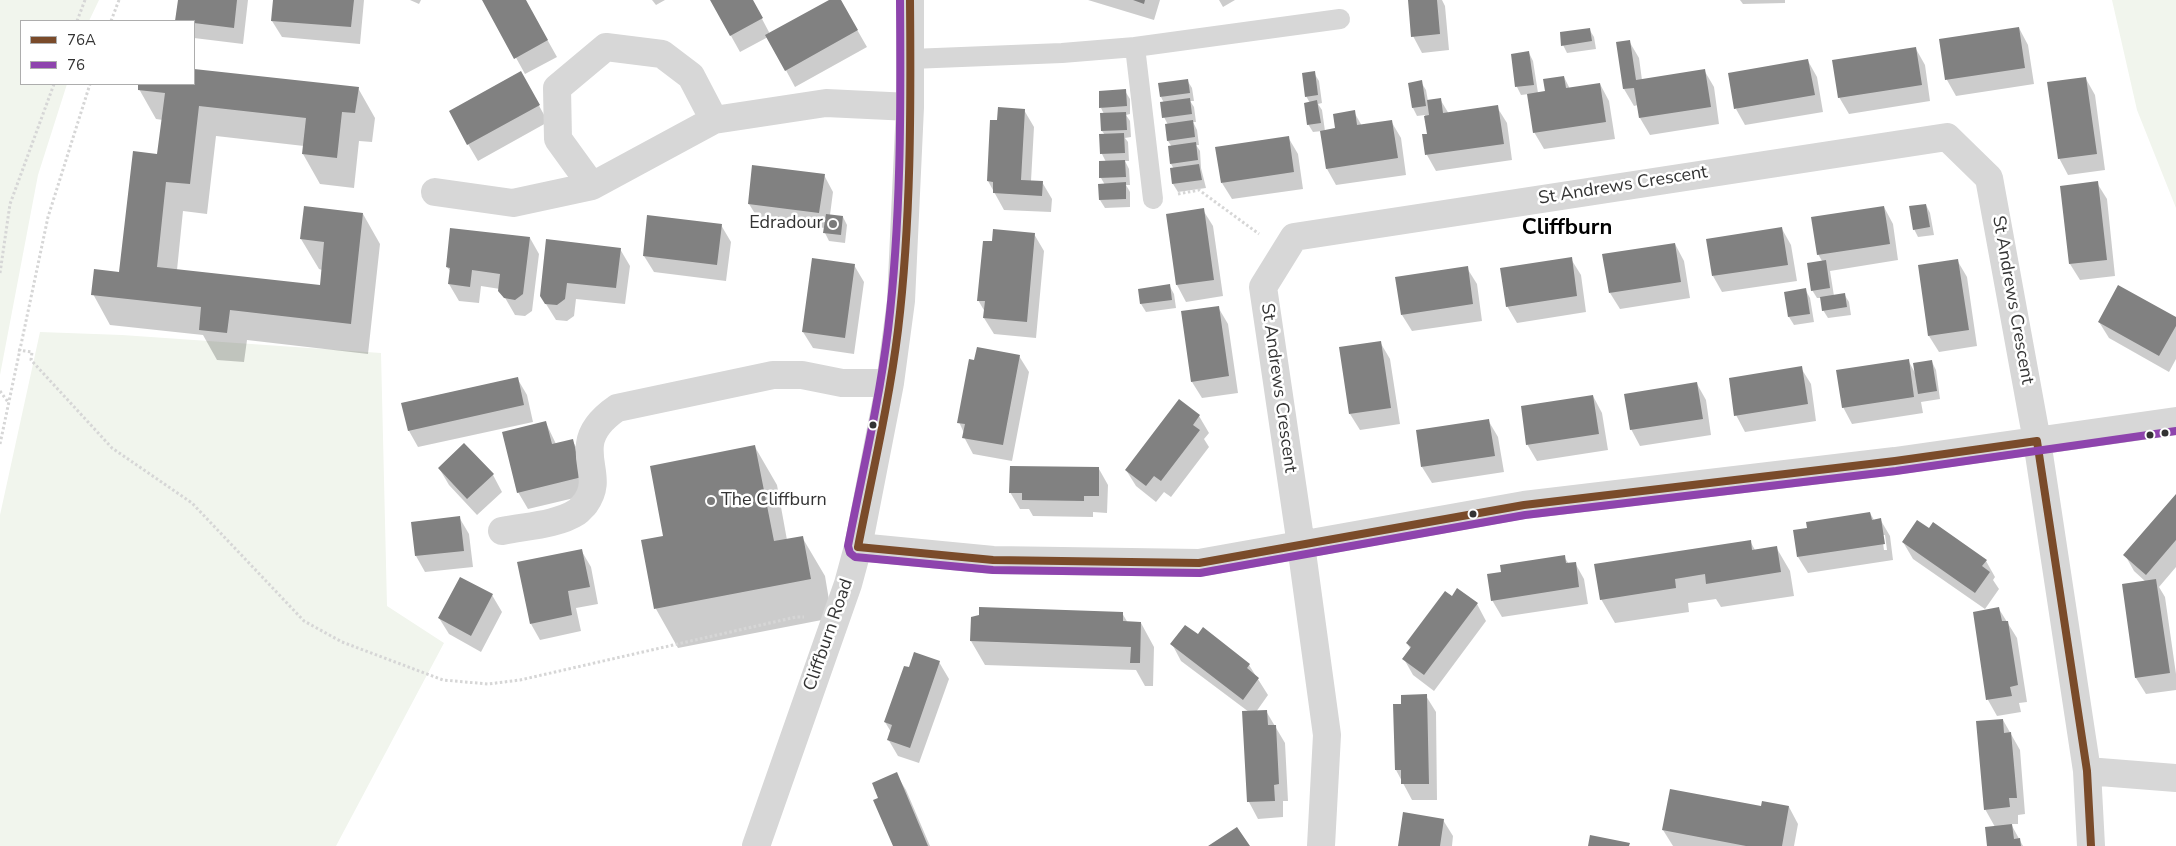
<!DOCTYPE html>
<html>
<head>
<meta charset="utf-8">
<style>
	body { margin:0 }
	#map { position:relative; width:2176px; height:846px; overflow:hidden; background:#fff; font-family:"Nunito Sans",sans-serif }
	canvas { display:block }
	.legend { position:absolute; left:20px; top:20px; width:175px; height:65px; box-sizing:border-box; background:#fff; border:1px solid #adadad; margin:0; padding:6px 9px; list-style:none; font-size:15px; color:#333 }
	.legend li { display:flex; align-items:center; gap:10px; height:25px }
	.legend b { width:25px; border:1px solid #adadad }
</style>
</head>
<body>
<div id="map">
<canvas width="2176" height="846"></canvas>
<ul class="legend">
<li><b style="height:6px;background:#7a4b2a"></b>76A</li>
<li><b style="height:6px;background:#8e44ad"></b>76</li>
</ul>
</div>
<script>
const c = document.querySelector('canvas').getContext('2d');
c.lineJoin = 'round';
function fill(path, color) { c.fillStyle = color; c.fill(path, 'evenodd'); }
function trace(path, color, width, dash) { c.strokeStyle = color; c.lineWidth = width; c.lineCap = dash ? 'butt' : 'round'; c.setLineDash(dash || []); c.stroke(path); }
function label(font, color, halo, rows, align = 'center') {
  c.font = font + ' "Nunito Sans",sans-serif'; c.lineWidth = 5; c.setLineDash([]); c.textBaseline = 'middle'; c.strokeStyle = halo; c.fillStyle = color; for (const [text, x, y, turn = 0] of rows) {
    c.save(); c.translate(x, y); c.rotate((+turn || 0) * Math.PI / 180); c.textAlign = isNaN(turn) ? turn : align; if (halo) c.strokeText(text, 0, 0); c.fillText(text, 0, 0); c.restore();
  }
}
fill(new Path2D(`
	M0 0H99L89 21H21V84H67L38 175 0 375Z
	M2112 0H2176V208L2137 110Z
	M40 332 122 335 381 353 387 606 444 643 336 846H0V515Z`), '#f1f5ed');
fill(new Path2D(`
	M179 0H248L243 44 194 38V21H176Z
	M274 0H364L360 44 282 37 272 21Z
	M410 0H421L419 4Z
	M484 0H525L557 57 525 74Z
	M652 0H665L656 5Z
	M711 0H752L770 34 831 0H840L867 47 795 87 768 37 740 52Z
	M1088 0H1160L1154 20Z
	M1219 0H1235L1223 7Z
	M1410 0H1442L1445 6 1449 50 1422 53 1413 36Z
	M1740 0H1785V3L1743 4Z
	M2019 28 2028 45 2034 84 1956 96 1947 80 1940 40Z
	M1589 29 1594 37 1596 49 1567 53 1563 45Z
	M1629 41 1639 58 1642 80 1704 70 1714 87 1719 124 1650 135 1640 118 1638 105 1634 106 1624 89 1617 43Z
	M1916 49 1925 65 1930 101 1849 114 1839 97Z
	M1529 53 1533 61 1538 93 1546 92 1564 77 1570 89 1600 84 1609 101 1615 139 1544 149 1534 132 1529 94 1521 95 1517 87 1512 55Z
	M1808 61 1817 77 1823 112 1745 125 1736 109Z
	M194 70 358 88 375 118 372 142 359 141 354 188 320 184 303 154 304 146 216 136 207 214 183 211 177 270 321 286 322 270 319 269 301 239 363 214 380 244 368 354 247 340 244 362 217 360 203 335 110 325 93 294 120 273 158 155 163 120 156 119 139 89V84H194Z
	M521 73 548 122 478 161 468 144Z
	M1314 73 1319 81 1322 103 1318 104 1322 110 1325 131 1336 129 1354 112 1362 126 1391 121 1401 138 1406 175 1336 185 1327 169 1322 131 1313 132 1308 124 1310 103 1306 96Z
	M2086 79 2095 95 2105 170 2068 175 2059 158Z
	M1187 80 1192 88 1194 101H1190L1194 107 1196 122H1193L1197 130 1199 145H1196L1200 151 1201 168 1206 188 1178 192 1173 184 1174 169 1171 164 1169 147H1172L1168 141 1166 125H1168L1164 117V103L1161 97Z
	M1421 82 1426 90 1428 101 1440 99 1449 114 1497 107 1507 123 1512 160 1436 171 1427 155 1428 135 1425 115 1417 116 1413 108Z
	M1125 91 1130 99V114L1126 115 1130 121 1131 137 1125 138 1128 142 1129 161H1125L1129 169 1130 185H1126L1130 192V207L1105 208 1100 200 1105 185 1101 178 1106 162 1102 154 1101 135H1105L1102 131 1104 114 1101 108Z
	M1024 110 1034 127 1031 181 1042 182 1052 199 1051 212 1004 210 988 181 991 121 998 122Z
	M1288 137 1298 154 1303 189 1232 199 1222 183Z
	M824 175 833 192 830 215 843 217 847 225 845 243 829 241 825 233V228L759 220 749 204Z
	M2097 183 2107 199 2115 276 2080 280 2070 264 2062 187Z
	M1926 205 1930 213 1934 235 1918 237 1914 229Z
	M1884 207 1893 224 1898 260 1830 271 1834 296 1844 294 1849 302 1851 315 1828 318 1823 310 1822 298H1817L1812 290 1822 261 1818 254Z
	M1203 210 1213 226 1223 296 1186 302 1177 285 1167 215Z
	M721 225 731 242 726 281 654 272 644 256Z
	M1782 229 1791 245 1797 281 1722 292 1713 276Z
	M1034 234 1044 251 1036 338 994 334 984 318 985 312 978 300 993 243Z
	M530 238 539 254 532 311 525 316 515 315 500 289 481 286 479 303 459 301 449 284 451 272 447 267Z
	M1675 244 1684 261 1690 298 1620 309 1610 293Z
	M620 249 630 266 625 304 576 299 574 316 567 321 556 320 541 296Z
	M1571 259 1581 275 1586 312 1517 323 1507 306Z
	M1957 260 1967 277 1977 346 1939 352 1929 336Z
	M854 265 864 282 854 354 813 348 803 332Z
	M1467 268 1477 284 1482 321 1412 331 1402 315Z
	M1169 285 1174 294 1176 308 1146 312 1141 304 1139 290Z
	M1805 289 1810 298 1814 322 1794 325 1789 317Z
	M1218 307 1228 324 1238 393 1202 398 1192 382Z
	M2176 318V359L2169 372 2109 338 2099 322Z
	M1380 342 1390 359 1400 424 1360 430 1350 414Z
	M1019 356 1029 372 1012 461 973 454 964 437V433L959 422Z
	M1908 360 1915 373 1932 362 1936 370 1940 399 1921 402 1923 413 1852 424 1843 407Z
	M1801 368 1811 384 1816 421 1745 432 1736 415Z
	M517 378 527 395 533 422 418 447 409 431 403 403Z
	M1697 384 1706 400 1711 435 1640 446 1631 429Z
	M1593 396 1602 413 1608 450 1537 461 1527 444Z
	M1179 401 1199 416 1209 433 1204 439 1209 447 1171 497 1164 492 1156 502 1136 486 1126 470Z
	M1488 420 1498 437 1504 472 1432 483 1422 467Z
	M546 423 556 444 572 440 582 457 591 494 528 509 518 492Z
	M755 447 777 485 787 540 802 537 825 576 832 618 678 648 656 609 643 541 664 537Z
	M439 468 493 475 502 492 477 515 449 485Z
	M1099 469 1108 485 1107 513 1093 512V517L1033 516 1029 509H1020L1010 492Z
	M2176 496V567L2159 587 2165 597 2176 674V690L2146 694 2136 678 2146 582 2134 571 2125 555Z
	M1870 513 1874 520 1880 519 1890 536 1893 560 1808 573 1798 557ZM1882 535H1885L1887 550H1884Z
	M459 517 469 534 473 567 425 572 416 556Z
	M1750 541 1755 550 1776 547 1790 571 1794 596 1721 607 1716 599 1688 603 1689 612 1615 623 1601 599Z
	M1903 542 1986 561 1995 577 1993 580 1999 589 1985 609 1913 559Z
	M581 550 591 567 598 604 576 608 581 631 540 640 531 624Z
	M1564 557 1569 564 1575 563 1584 579 1588 604 1502 617 1492 600 1503 573Z
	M461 578 492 595 502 612 481 652 449 634 439 618Z
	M1452 598 1477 604 1486 621 1434 691 1413 675 1404 659 1411 650 1407 643Z
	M1999 609 2017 638 2027 702 2019 703 2021 712 1997 716 1988 700Z
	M1122 613 1128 623H1141L1154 647 1153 686H1145L1136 670 985 665 971 641Z
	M1198 636 1249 665 1268 695 1256 712 1266 711 1285 743 1288 801H1283V817L1258 819 1249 802 1244 712H1249L1181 661 1172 644Z
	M939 662 949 679 919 763 898 756 888 739 891 732 885 722 910 669Z
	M1426 696 1436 712 1437 800H1412L1396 770 1402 706Z
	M2003 720 2020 750 2025 814 2018 815V824H2011L2023 846H1988L1995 827 1985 809Z
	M896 774 906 790 930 846H894L879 798Z
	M1789 807 1798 824 1794 846H1673L1663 830 1762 808Z
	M1443 820 1453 836 1452 846H1399Z`), '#0003');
fill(new Path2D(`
	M178 0H237L234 28 194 23V21H175Z
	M273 0H354L351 27 271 21Z
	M482 0H526L548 40 514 59Z
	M710 0H753L763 18 730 36Z
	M829 0H841L858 30 785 71 765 35Z
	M1133 0H1145L1144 4Z
	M1408 0H1437L1440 34 1411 37Z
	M2019 27 2025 68 1945 80 1939 39Z
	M1590 28 1592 41 1561 46 1560 32Z
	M1630 40 1636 80 1705 69 1711 107 1639 118 1634 88 1623 89 1616 42Z
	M1916 47 1922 85 1838 98 1832 60Z
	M1529 51 1534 85 1515 87 1511 54Z
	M1808 59 1815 95 1734 109 1728 73Z
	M194 69 359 87 355 113 342 112 337 158 302 154 306 118 199 106 190 184 166 182 157 267 320 285 324 242 300 239 304 206 363 213 351 324 230 310 227 333 199 330 201 307 91 295 94 269 119 272 133 151 157 154 165 93 138 90V84H194Z
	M521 71 540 105 467 145 449 111Z
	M1315 71 1318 95 1305 97 1302 73Z
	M1564 76 1566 88 1600 83 1606 122 1533 133 1527 94 1545 91 1543 79Z
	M2086 77 2097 154 2058 159 2047 82Z
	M1188 79 1190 93 1160 97 1158 83Z
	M1422 80 1426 106 1412 108 1408 83Z
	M1126 89 1127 106 1099 108V91Z
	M1190 98 1192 114 1162 118 1160 102Z
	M1441 98 1443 113 1498 105 1504 144 1425 155 1422 134H1427L1424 116 1429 115 1427 100Z
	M1317 100 1321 123 1307 125 1304 103Z
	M998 107 1025 109 1021 180 1043 181 1042 196 993 193V182L987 181 990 120H997Z
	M1355 110 1357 125 1392 120 1398 158 1326 169 1320 131 1335 128 1333 114Z
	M1126 112 1127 130 1101 131 1100 113Z
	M1193 120 1195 137 1167 141 1165 124Z
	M1124 133 1125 153 1100 154 1099 134Z
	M1289 136 1294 172 1221 183 1215 147Z
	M1196 142 1198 160 1170 164 1168 146Z
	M1125 160 1126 177 1099 178V161Z
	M1199 164 1202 180 1172 184 1170 168Z
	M752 165 825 174 819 213 748 204Z
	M2098 181 2107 260 2069 264 2060 186Z
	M1126 182V199L1099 200 1098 184Z
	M1926 204 1930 227 1913 230 1909 206Z
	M1884 206 1890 244 1817 255 1811 217Z
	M1204 208 1214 280 1176 285 1166 214Z
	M826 214 843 216 841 235 823 233Z
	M647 215 722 224 717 265 643 256Z
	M1782 227 1788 265 1712 276 1706 239Z
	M450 228 530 237 523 294 515 300 504 298 498 291 500 274 472 270 470 287 448 284 450 268 446 267Z
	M993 229 1035 233 1027 322 983 318 985 301H977L983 241H992Z
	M546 239 621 248 616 288 567 283 565 299 557 305 545 304 540 296Z
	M1675 243 1681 282 1609 293 1602 254Z
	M1572 257 1577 296 1506 307 1500 268Z
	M812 258 855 264 845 338 802 332Z
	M1958 259 1969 330 1928 336 1918 265Z
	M1826 260 1830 288 1811 291 1807 263Z
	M1468 266 1473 304 1401 315 1395 277Z
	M1170 284 1172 300 1140 304 1138 289Z
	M2118 285 2176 317V326L2159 356 2098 322Z
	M1806 288 1810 314 1788 317 1784 292Z
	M1845 293 1847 307 1822 311 1820 297Z
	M1219 306 1229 376 1191 382 1181 311Z
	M1381 341 1391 408 1349 414 1339 347Z
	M977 347 1020 355 1003 445 962 438 965 424 957 423 969 359 974 360Z
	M1909 359 1914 397 1842 408 1836 370Z
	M1932 360 1937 391 1918 394 1913 363Z
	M1802 366 1808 404 1734 416 1729 378Z
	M518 377 524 405 408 431 401 403Z
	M1697 382 1703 419 1630 430 1624 394Z
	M1593 395 1599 434 1526 445 1521 406Z
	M1179 399 1200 415 1193 425 1200 430 1161 481 1154 476 1146 486 1125 470Z
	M1489 419 1495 456 1421 467 1416 430Z
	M546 421 552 444 573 439 582 477 517 493 502 432Z
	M464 443 494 474 467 499 438 468Z
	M755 445 774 541 803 536 811 579 654 609 641 540 663 536 650 466Z
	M1010 466 1099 467V496H1084V501L1022 500V493H1009Z
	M2176 494V540L2146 575 2123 555Z
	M1870 512 1872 520 1881 518 1885 544 1797 557 1793 530 1807 528 1806 522Z
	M460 516 464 551 415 556 411 522Z
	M1917 520 1929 528 1933 522 1987 560 1982 566 1990 572 1975 593 1902 542Z
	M1751 540 1752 550 1777 546 1781 572 1706 584 1705 574 1675 579 1676 588 1600 600 1594 564Z
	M582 549 590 587 568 591 572 615 530 624 517 562Z
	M1565 555 1566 563 1576 562 1579 587 1491 601 1487 574 1501 572 1500 565Z
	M460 577 493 594 471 636 438 618Z
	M2156 579 2170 673 2135 678 2122 584Z
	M1457 588 1478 603 1424 675 1402 659 1411 647 1406 643 1445 591 1452 596Z
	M979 607 1123 612V621L1141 622 1140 663H1130L1131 647 970 641 971 617 979 615Z
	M1999 607 2002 621H2008L2018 685 2010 687 2012 696 1986 700 1973 612Z
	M1185 625 1198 634 1203 627 1250 664 1247 668 1259 678 1243 700 1170 644Z
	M914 652 940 661 910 748 887 740 892 725 884 722 904 666 909 667Z
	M1427 694 1429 784H1401V770H1395L1393 704H1401V695Z
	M1267 710 1268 725H1276L1279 784 1274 785 1275 801 1247 802 1242 711Z
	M2003 719 2004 733 2011 732 2017 798H2009L2010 807 1984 810 1976 721Z
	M897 772 928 846H893L873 800 878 798 872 783Z
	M1670 789 1761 806 1762 801 1789 806 1782 846H1746L1662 830Z
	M1403 812 1444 819 1440 846H1398Z
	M2012 824 2014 839 2020 838 2021 846H1987L1985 827Z
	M1237 827 1250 846H1208Z
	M1590 835 1630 843 1629 846H1588Z`), '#818181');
trace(new Path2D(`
	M77 21 85 0
	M111 21 119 0
	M1178 194 1199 190 1259 234
	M0 273 10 204 54 84
	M18 350 32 352 31 360 112 448 192 503 304 621 342 642 443 680 488 684 520 680 796 617H804
	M0 391 8 402
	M0 444 48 217 90 84`), '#d6d6d6', 3, [2.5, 2.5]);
trace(new Path2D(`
	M1135 47 1340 19
	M911 59 1062 53 1135 47 1153 199`), '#d7d7d7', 20);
trace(new Path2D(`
	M592 186 558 139 557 88 606 47 662 54 691 76 714 120
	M435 192 513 203 592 186 714 120 826 103 910 107
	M502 531C526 526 557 525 577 512 580 510 582 507 585 504 601 482 587 467 590 444 592 428 604 417 617 408L773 375H802L842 383H890
	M858 547 993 560 1199 563 1524 505 1895 461 2176 421
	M2087 771 2176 778
	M756 846 848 584 858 547 890 383 901 301 910 107V0
	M1321 846 1327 735 1301 545 1263 287 1294 237 1947 137 1989 178 2037 441 2087 771 2091 846`), '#d7d7d7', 28);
trace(new Path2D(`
	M910 0C911 110 911 221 898 330 889 403 872 475 858 547L993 560 1199 563 1524 505 1895 461 2037 441 2087 771 2091 846`), '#7a4b2a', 8);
trace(new Path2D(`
	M900 0C901 110 901 221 888 330 879 403 862 474 848 546L850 553 855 557 993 570 1200 573 1525 515 1896 471 2176 431`), '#8e44ad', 8);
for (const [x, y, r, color] of [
	[833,224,5,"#7a7a7a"],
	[873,425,4.5,"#333"],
	[2165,433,4.5,"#333"],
	[2150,435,4.5,"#333"],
	[711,501,5,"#7a7a7a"],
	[1473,514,4.5,"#333"]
]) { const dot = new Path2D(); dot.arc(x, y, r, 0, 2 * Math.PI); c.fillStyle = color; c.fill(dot); trace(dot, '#fff', 2); }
label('18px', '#333', '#fff', [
	["St Andrews Crescent",1623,186,-9],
	["St Andrews Crescent",2012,300,80],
	["St Andrews Crescent",1278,388,82],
	["Cliffburn Road",829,635,-71]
]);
label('18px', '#333', '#fff', [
	["Edradour",823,224],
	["The Cliffburn",721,501,"left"]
], 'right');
label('bold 22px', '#000', '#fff', [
	["Cliffburn",1567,229]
]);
</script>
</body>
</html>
